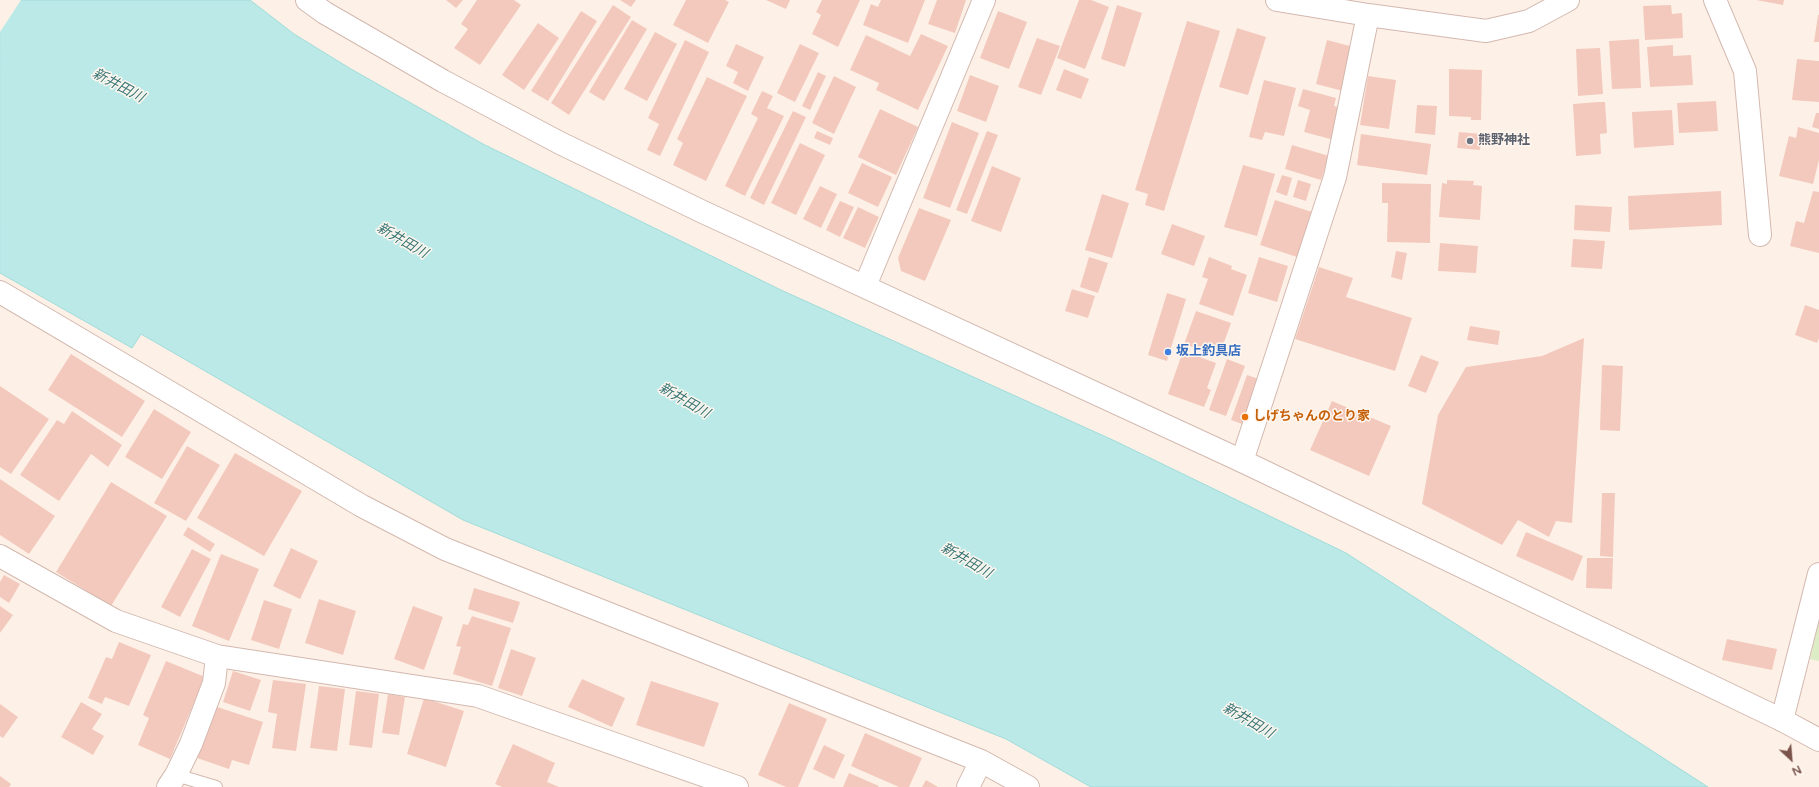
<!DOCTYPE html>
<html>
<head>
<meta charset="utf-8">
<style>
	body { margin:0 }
	#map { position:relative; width:1819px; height:787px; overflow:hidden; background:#fdf1e7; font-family:"Varela Round",sans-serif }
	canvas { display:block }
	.north { position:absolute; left:1771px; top:739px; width:40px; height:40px; -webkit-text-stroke:3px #fff6ef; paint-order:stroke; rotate:154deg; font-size:11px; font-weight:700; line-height:16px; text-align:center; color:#795249 }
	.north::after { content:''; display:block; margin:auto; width:14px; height:18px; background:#795249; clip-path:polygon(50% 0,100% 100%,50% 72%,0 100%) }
</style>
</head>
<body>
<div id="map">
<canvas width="1819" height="787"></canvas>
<div class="north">N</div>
</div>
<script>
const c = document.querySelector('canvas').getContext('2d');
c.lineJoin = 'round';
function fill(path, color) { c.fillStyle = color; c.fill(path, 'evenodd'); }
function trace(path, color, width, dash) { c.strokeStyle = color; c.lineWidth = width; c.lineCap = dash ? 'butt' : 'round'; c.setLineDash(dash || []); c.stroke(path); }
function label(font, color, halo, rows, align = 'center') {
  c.font = font + ' "Varela Round","Noto Sans JP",sans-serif'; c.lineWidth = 3; c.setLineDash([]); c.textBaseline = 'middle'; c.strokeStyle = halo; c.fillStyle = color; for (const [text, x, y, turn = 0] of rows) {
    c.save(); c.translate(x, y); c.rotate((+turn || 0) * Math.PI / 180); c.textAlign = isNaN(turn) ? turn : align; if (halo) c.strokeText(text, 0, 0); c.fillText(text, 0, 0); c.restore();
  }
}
fill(new Path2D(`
	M1819 621V661L1810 659Z`), '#dcecc4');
const water = new Path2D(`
	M0 0H250L294 34 351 69 483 144 781 290 1115 441 1346 553 1708 787H1091L1006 739 463 520 141 334 132 348 0 273Z`);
fill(water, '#bae9e7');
trace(water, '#a0dbd9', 1);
fill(new Path2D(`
	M0 0H21L0 32Z`), '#fdf1e7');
fill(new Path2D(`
	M446 0H463L456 8Z
	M477 0H514L521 5 480 65 454 48 468 29 461 24Z
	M620 0H636L631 7Z
	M686 0H725L729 2 708 43 673 25Z
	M766 0H790L786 9Z
	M822 0H860L838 47 812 34 821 15 816 12Z
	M881 0H925L908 43 863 25 871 4 878 7Z
	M937 0H966L955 33 928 24Z
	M1079 0H1091L1109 7 1085 69 1057 58Z
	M1756 0H1784L1783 5Z
	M613 5 631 17 569 115 551 103Z
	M1117 5 1142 13 1125 67 1101 59Z
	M1671 5 1672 14 1682 13 1683 38 1645 40 1643 6Z
	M581 11 597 21 548 101 531 91Z
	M998 11 1027 22 1009 69 980 58Z
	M1818 15H1819V42H1814Z
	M632 20 647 29 604 101 589 92Z
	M1187 21 1220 31 1164 211 1145 205 1148 194 1135 190Z
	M538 23 559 38 524 90 502 75Z
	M1237 28 1266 37 1248 95 1219 87Z
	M655 32 677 44 647 101 624 89Z
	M921 34 948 46 918 110 876 90 879 83 850 70 866 35 910 56Z
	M1037 38 1060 46 1041 95 1018 87Z
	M1639 39 1641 88 1612 89 1609 41Z
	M685 40 709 52 660 156 647 150 659 124 648 118Z
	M1327 40 1354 47 1343 91 1316 84Z
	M736 44 764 57 748 91 733 83 738 72 726 66Z
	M800 44 819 53 795 102 777 93Z
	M1673 45V56L1691 55 1693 85 1650 87 1647 47Z
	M1600 48 1603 94 1578 96 1576 49Z
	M1797 59 1819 61V102L1792 100Z
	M1064 69 1089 79 1081 99 1056 90Z
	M1449 69 1482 70 1481 120H1471V117L1449 116Z
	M818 72 826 76 810 110 802 106Z
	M970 75 999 86 986 122 957 111Z
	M834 76 856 87 834 134 812 123Z
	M1368 76 1396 80 1389 129 1360 125Z
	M707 77 747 96 706 181 673 165 683 143 677 139Z
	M1264 80 1296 88 1284 136 1265 132 1262 140 1249 137Z
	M1303 89 1336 98 1334 106 1342 108 1334 140 1304 132 1310 110 1298 106Z
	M762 91 773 96 767 108 784 116 745 196 725 186 758 118 751 114Z
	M1716 101 1718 131 1679 133 1677 103Z
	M1598 102H1605L1607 133 1600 134 1601 154 1576 156 1573 104Z
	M1417 105 1437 106 1435 135 1415 133Z
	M880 109 918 127 896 175 858 157Z
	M1672 110 1674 145 1634 148 1632 112Z
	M793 111 806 117 764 205 750 198Z
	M1816 113H1819V129L1812 127Z
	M952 122 979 133 950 208 923 198Z
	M1798 127 1819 133V160L1813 184 1779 176 1789 136 1796 138Z
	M817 131 833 138 830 145 814 138Z
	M987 131 998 135 967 214 956 210Z
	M1459 132 1482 134 1480 150 1457 148Z
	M1361 134 1431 144 1427 175 1357 165Z
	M800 143 825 155 796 215 771 203Z
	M1292 145 1329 156 1321 180 1285 169Z
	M862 163 892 177 878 207 848 193Z
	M1243 165 1275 174 1257 236 1224 227Z
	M992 166 1021 178 1001 232 971 221Z
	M1282 175 1292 178 1287 196 1276 192Z
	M1298 180 1311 184 1306 201 1293 197Z
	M1447 180 1474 181 1473 185 1482 186 1480 220 1439 217 1442 183 1447 184Z
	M1382 183 1431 184 1430 243 1387 242 1388 203H1382Z
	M820 186 837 194 821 228 803 219Z
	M1721 191 1722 225 1629 230 1628 196Z
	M1813 191 1819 192V253L1790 246 1796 221 1804 223Z
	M1102 194 1129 203 1112 258 1085 250Z
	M1275 200 1312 212 1297 257 1260 245Z
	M840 201 854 207 840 237 826 230Z
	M1575 205 1612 207 1610 232 1574 230Z
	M858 207 879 217 865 248 843 238Z
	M919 208 951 220 925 281 901 271 898 258Z
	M1172 224 1205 236 1194 266 1161 254Z
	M1573 239 1605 241 1602 269 1571 267Z
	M1440 243 1478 246 1476 273 1438 271Z
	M1396 251 1407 253 1402 280 1391 277Z
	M1089 257 1108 263 1098 293 1080 287Z
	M1209 257 1232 266 1231 269 1247 275 1233 316 1199 304 1208 279 1202 277Z
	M1259 257 1288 266 1277 302 1248 293Z
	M1319 267 1353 278 1346 297 1412 318 1395 371 1295 339Z
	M1072 289 1095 296 1088 318 1065 311Z
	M1167 293 1186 299 1167 361 1148 355Z
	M1805 305 1819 310V338L1817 343 1795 335Z
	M1196 311 1231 323 1219 356 1184 344Z
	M1470 326 1500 331 1498 345 1467 340Z
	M1584 338 1572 523 1556 521 1549 537 1518 520 1502 545 1422 504 1438 415 1466 367 1542 356Z
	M1183 351 1216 363 1207 388 1211 390 1204 407 1168 394Z
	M71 354 145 401 122 437 48 390Z
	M1421 355 1439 362 1426 393 1408 386Z
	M1227 359 1245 366 1226 416 1209 410Z
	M1602 365 1623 366 1620 431 1600 430Z
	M1247 375 1259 379 1242 424 1231 420Z
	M0 386 49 419 11 474 0 467Z
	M1332 401 1391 426 1369 476 1310 450Z
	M154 409 191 432 162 479 125 457Z
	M72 411 122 445 108 467 91 454 59 501 20 475 57 420 64 424Z
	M187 446 220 465 186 521 154 503Z
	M235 453 302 491 264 556 197 518Z
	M0 479 55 516 29 554 0 535Z
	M111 482 167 516 111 606 56 572Z
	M1602 493H1615L1613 557 1600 556Z
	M188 527 215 544 210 552 183 535Z
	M1526 532 1583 556 1573 581 1516 556Z
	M291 548 318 561 300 599 273 586Z
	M192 549 211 559 180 617 161 607Z
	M221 554 259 569 229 641 192 626Z
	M1587 558H1613L1612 589 1586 588Z
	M4 575 20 584 9 603 0 597V582Z
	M474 588 520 602 513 623 468 609Z
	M319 599 356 611 343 655 305 643Z
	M264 600 292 609 279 649 251 640Z
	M0 606 13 615 0 633Z
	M413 606 443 617 424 670 394 659Z
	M472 616 511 628 492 686 453 674 461 647 456 646 463 624 468 625Z
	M1727 639 1777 649 1772 670 1722 660Z
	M119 642 151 655 129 706 105 697 102 704 88 698 106 657 112 659Z
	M511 649 536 658 522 696 498 688Z
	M166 661 205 677 170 759 138 745 149 718 143 715Z
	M233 671 261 680 250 711 223 702Z
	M582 679 625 698 612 727 568 707Z
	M273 680 306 684 296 751 272 748 277 714 268 712Z
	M651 681 719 703 704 747 636 725Z
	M319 686 345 689 337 751 310 748Z
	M356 691 379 694 372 748 349 745Z
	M388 694 405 697 399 735 382 733Z
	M424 698 464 711 446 767 407 754Z
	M81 702 102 714 92 729 104 736 93 755 61 737Z
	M789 703 827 719 798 787H786L758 775Z
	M0 704 18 717 3 738 0 736Z
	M214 706 263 722 249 765 232 760 229 769 197 758Z
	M865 733 922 758 909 787H899L851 766Z
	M513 744 555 763 547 782 559 787H502L495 784Z
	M824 745 845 755 834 779 813 769Z
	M849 773 879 786 878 787H843Z
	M0 776 11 784 9 787H0Z
	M926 780 938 787H922Z`), '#f4c9bd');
const service = new Path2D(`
	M176 775 216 787`);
const minor = new Path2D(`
	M1277 0 1368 15 1486 31 1529 21 1568 0
	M1715 0 1745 71 1760 235
	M865 286 984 0
	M0 292 362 506 445 549 981 761 1028 787
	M1242 461 1335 177 1368 15
	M0 556 116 621 217 656 478 696 737 787
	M1782 720 1819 574
	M168 787 176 775 191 744 214 683 217 656
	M968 787 981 761`);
const tertiary = new Path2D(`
	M307 0 325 13 443 81 560 143 703 212 1242 461 1782 720 1819 740`);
trace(service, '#d3b8af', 14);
trace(minor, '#d3b8af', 24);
trace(tertiary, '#d3b8af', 24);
trace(service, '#fff', 12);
trace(minor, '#fff', 22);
trace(tertiary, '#fff', 22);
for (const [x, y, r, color] of [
	[1470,141,4,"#6b7280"],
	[1168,352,4,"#3f7fe0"],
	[1245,417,4,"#e8710a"]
]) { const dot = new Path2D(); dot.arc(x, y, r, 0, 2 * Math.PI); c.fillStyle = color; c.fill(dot); trace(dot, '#fff6ef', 1.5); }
label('bold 13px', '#5b616d', '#fff6ef', [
	["熊野神社",1478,141]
], 'left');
label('bold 13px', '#366cbe', '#fff6ef', [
	["坂上釣具店",1176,352]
], 'left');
label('bold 13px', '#c56008', '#fff6ef', [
	["しげちゃんのとり家",1253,417]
], 'left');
label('italic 14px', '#397776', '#fff6ef', [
	["新井田川",118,86,28],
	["新井田川",402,241,30],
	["新井田川",684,401,30],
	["新井田川",966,561,30],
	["新井田川",1248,721,30]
]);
</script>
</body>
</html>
